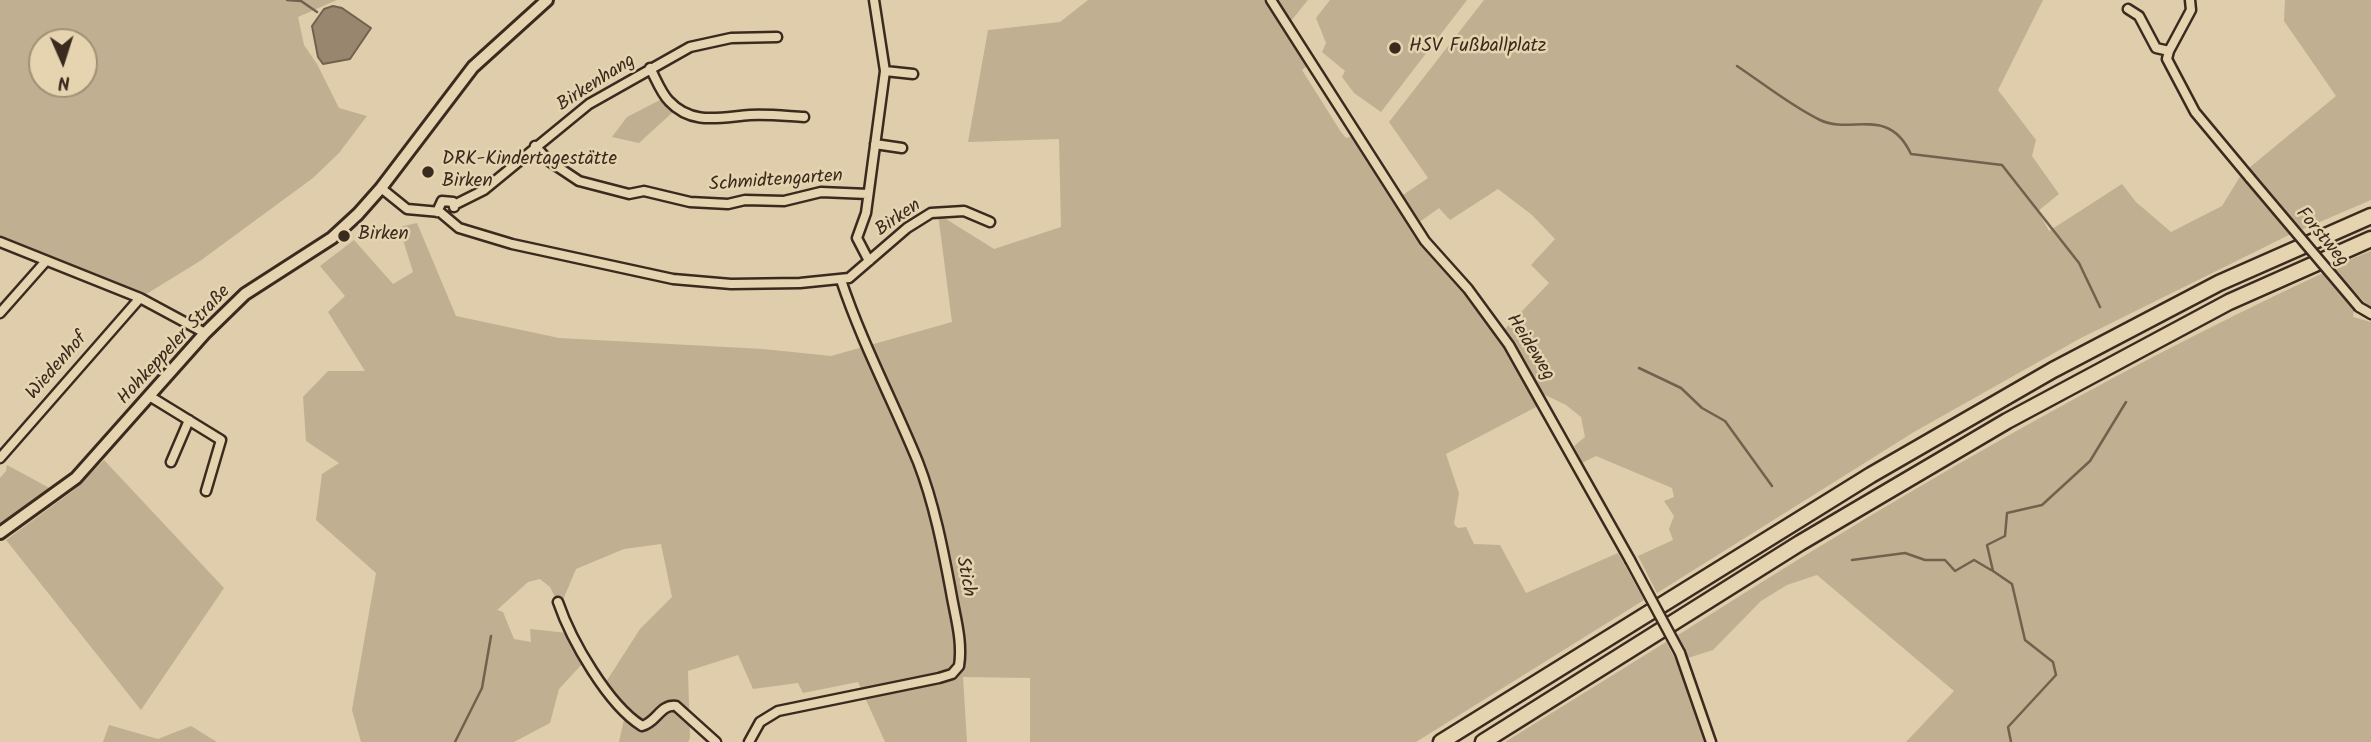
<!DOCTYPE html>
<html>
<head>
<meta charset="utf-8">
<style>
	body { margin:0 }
	#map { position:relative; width:2371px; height:742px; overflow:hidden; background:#dfcdab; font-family:Kalam,sans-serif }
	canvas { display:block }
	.north { position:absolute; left:28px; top:28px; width:70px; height:70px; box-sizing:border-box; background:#e6d4b1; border:2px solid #a29076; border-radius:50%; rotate:177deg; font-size:19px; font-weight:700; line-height:28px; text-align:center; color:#3b2a1e }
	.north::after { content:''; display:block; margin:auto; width:24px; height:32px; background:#3b2a1e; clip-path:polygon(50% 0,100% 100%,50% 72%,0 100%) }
</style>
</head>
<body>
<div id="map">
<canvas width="2371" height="742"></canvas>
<div class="north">N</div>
</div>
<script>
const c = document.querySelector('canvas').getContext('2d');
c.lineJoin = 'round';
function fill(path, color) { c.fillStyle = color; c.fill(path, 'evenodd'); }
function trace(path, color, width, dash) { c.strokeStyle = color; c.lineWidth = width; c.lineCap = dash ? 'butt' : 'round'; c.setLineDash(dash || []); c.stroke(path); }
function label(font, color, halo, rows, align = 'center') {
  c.font = font + ' Kalam,sans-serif'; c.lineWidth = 5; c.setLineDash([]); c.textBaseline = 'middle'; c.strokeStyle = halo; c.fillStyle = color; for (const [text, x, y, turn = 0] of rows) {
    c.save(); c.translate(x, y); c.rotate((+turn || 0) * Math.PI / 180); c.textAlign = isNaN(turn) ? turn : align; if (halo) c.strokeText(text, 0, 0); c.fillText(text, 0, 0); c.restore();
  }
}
fill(new Path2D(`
	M0 0H337L298 17 304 45 317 64 339 108 367 116 339 153 313 178 200 261 140 298 0 242ZM42 42H84V84H42Z
	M1088 0H1264L1282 22 1308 65 1302 70 1341 132 1346 138 1353 136 1413 231 1485 317 1540 405 1446 454 1459 493 1454 524 1458 528 1466 527 1474 544 1500 545 1526 593 1618 553 1644 600 1416 742H1030V678L963 677 967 742H885L858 682 803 693 798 683 753 689 738 655 688 671 690 738 688 742H619L625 715 604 685 640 629 672 597 661 544 624 549 576 569 560 607 550 587 540 579 528 582 497 610 503 612 514 639 531 642 530 629 568 633 584 658 583 663 559 689 550 723 514 742H361L352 710 376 573 316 520 322 474 339 463 306 441 303 397 328 371H365L328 312 345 296 320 266 354 240 393 284 413 272 399 227 417 223 456 316 559 338 763 349 831 356 952 322 938 214 994 249 1061 227 1059 139 968 142 988 30 1060 22Z
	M1275 0H1308L1291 21Z
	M1330 0H1467L1381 112 1354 93 1342 77 1345 71 1322 52 1326 43 1316 18Z
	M1484 0H2043L1998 90 2036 140 2032 156 2059 194 2038 211 2049 231 2122 184 2136 202 2171 232 2222 206 2241 175 2291 234 2079 339 1914 432 1657 593 1638 556 1673 540 1669 529 1674 516 1664 501 1674 497 1672 488 1596 456 1582 463 1574 446 1585 437 1581 417 1566 405 1541 393 1504 330 1549 283 1531 265 1555 239 1532 215 1498 189 1450 220 1439 208 1418 223 1400 197 1428 178 1389 122Z
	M2285 0H2371V200L2301 230 2249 168 2336 96 2284 21Z
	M662 99 673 112 639 143 612 137 627 117Z
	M2371 251V309L2332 267Z
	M2323 273 2354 310 2353 317 2371 322V742H1906L1954 691 1817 575 1787 585 1761 601 1713 650 1688 658 1678 635C1887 502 2099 377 2323 273Z
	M104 460 224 588 141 710 6 540 74 490Z
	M7 465 55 491 0 525V478L6 471Z
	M1666 642 1679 666 1707 742H1505Z
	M109 725 158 739 191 726 217 742H103Z`), '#c1af91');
const water = new Path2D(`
	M333 6 342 8 371 28 350 59 323 64 318 57 312 26 324 9Z`);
fill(water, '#98866e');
trace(water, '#73614e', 2);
trace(new Path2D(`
	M287 0 301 1 317 12
	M1737 66C1764 84 1791 106 1820 120 1851 135 1888 105 1911 154L2002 165 2079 263 2100 307
	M1639 368 1681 388 1702 408 1725 421 1772 486
	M1852 560 1905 553 1925 560H1945L1955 571 1974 560 1991 570
	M455 742 482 688 491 636
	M2011 742 2008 727 2056 675 2053 662 2025 640 2012 584 1993 571 1987 545 2005 536 2007 513 2042 505 2090 461 2126 402`), '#73614e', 2.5);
const street = new Path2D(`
	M1271 0 1425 241 1468 289 1509 345 1630 560
	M2128 9 2139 16 2156 48 2169 51 2167 59 2195 112 2250 178
	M2169 51 2191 10 2190 0
	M650 68C656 79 661 93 669 101 692 126 721 117 750 115 768 114 786 116 804 117
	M885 71 913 74
	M875 144 902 148
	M535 146 549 161 579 181 629 194 644 191 690 202 728 204 745 200 784 201 821 192 868 194
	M381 188 407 209 440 212 459 228 512 244 673 279 731 284 800 283 849 278 907 228 931 213 964 211 990 222
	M454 205 484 190 589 104 690 47 731 38 777 37
	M437 212 442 201 453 202 454 207
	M0 242 140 298 205 333
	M869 261 857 238 866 213 885 71 874 0
	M2359 307 2371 314
	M0 313 46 261
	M151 397 221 440 206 491
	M0 458 140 298
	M171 462 189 420
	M558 602C571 640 608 705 642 726 657 722 660 704 676 706L716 742
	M1680 653 1711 742
	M749 742 760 722 778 711 939 678 952 674 959 666C963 641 955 616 951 592 943 549 934 503 918 462 893 401 862 343 841 280`);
const secondary = new Path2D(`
	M0 533 76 478 205 333 245 294 332 238 358 214 381 188 473 67 547 0`);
const highway = new Path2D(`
	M1441 742 1871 475 2053 370 2219 283 2371 216
	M1483 742 1800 543 2007 421 2229 302 2371 239`);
trace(street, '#3b2a1e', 13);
trace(secondary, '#3b2a1e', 16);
trace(highway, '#3b2a1e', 19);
trace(street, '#e6d4b1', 8);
trace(secondary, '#e6d4b1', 10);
trace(highway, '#e6d4b1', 14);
const streetBridge = new Path2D(`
	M2250 178 2359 307
	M1630 560 1680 653`);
trace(streetBridge, '#3b2a1e', 13, []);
trace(streetBridge, '#e6d4b1', 8);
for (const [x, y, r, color] of [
	[1395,48,7,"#3b2a1e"],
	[428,172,7,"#3b2a1e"],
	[344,236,7,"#3b2a1e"]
]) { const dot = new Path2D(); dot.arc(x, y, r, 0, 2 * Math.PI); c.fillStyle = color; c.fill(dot); trace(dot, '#e6d4b1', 2.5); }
label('19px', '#3b2a1e', '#e6d4b1', [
	["HSV Fußballplatz",1409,48],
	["DRK-Kindertagestätte",442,161],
	["Birken",442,183],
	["Birken",358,236]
], 'left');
label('19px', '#3b2a1e', '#e6d4b1', [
	["Birkenhang",597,84,-33],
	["Schmidtengarten",776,182,-4],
	["Birken",899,219,-35],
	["Forstweg",2321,238,50],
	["Hohkeppeler Straße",175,346,-47],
	["Heideweg",1529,348,58],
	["Wiedenhof",58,367,-49],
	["Stich",964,577,79]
]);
</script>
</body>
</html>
